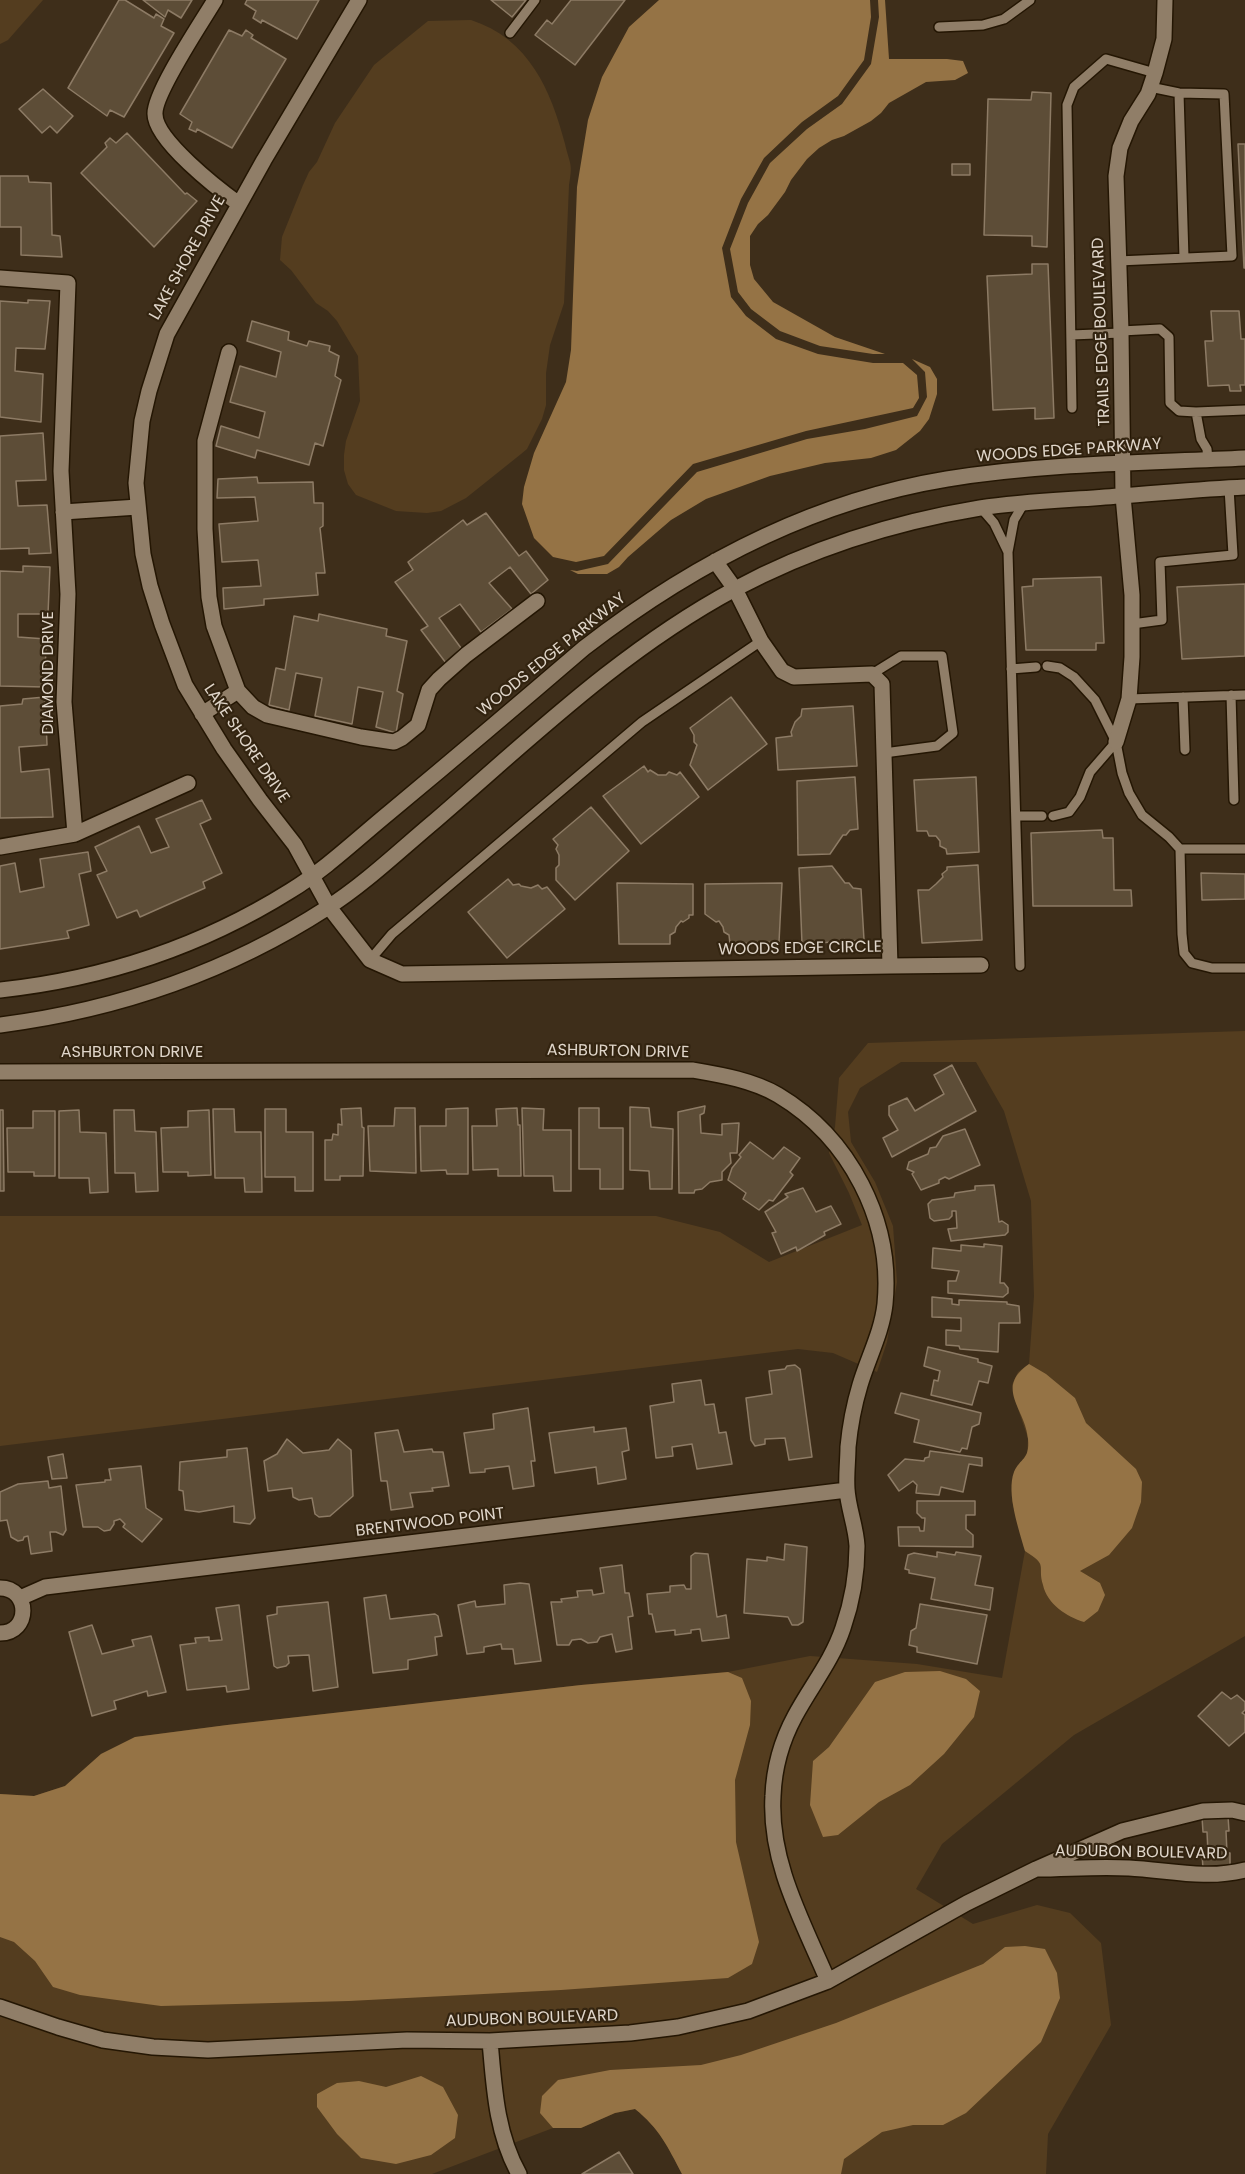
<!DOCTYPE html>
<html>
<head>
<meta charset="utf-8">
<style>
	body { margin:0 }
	canvas { display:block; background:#3e2e1a }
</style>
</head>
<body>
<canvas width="1245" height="2174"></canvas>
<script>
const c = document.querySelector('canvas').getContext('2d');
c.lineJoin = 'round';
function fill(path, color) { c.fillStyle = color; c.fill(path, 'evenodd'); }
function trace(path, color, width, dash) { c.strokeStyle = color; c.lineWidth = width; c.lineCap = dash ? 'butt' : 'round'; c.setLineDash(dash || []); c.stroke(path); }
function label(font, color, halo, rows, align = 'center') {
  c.font = font + ' Poppins,sans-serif'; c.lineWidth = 4.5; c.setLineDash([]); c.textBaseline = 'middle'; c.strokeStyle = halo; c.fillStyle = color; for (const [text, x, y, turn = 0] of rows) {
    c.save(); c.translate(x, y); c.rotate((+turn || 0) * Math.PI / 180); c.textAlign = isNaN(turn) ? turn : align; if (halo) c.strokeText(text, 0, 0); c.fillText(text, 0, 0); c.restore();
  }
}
fill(new Path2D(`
	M0 0H43L8 40 0 44Z
	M471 20C529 39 551 90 565 144 570 165 573 163 569 185L564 303 550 345 546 373V405L542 419 527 449 521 454 466 498 441 511 427 513 396 511 356 495 348 484 344 470V455L346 441 360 401 358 356 337 321 328 311 316 303 291 270 280 260 282 237 303 185 309 172 317 162 335 123 374 65 428 21Z
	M1245 1031V1636L1074 1735 942 1844 916 1889 973 1924 1037 1905 1070 1913 1101 1943 1111 2025 1048 2134 1046 2174H682C668 2147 659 2128 635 2109L615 2113 581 2128H553L432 2174H0V1794L34 1796 65 1786 101 1754 135 1737 227 1725 581 1685 728 1672 810 1656 917 1664 1002 1678 1025 1551 1012 1501 1014 1472 1027 1456 1028 1438 1016 1403 1012 1385 1018 1372 1029 1364 1034 1296 1031 1201 1004 1111 976 1062H901L860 1088 848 1112 851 1142 875 1182 893 1226 897 1282 887 1342 877 1372 833 1353 798 1349 0 1446V1216H656L720 1232 769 1262 862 1225 849 1193 829 1153 835 1127 839 1078 868 1043Z`), '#543d1f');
fill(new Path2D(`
	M659 0H870L871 17 864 60 838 96 802 122 764 158 741 199 722 248 731 297 746 316 776 339 818 354 873 363H903L917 375 919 398 913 408 806 431 693 464 604 556 576 562 553 557 534 538 522 504 524 487 534 453 566 382 571 350 577 187 588 120 602 77 629 27Z
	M878 0H885L889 59H947L963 61 968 73 955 80 926 82 889 103 881 113 871 121 844 136 832 140 819 148 807 159 791 180 785 192 768 215 758 224 750 236V265L754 279 773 302 835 337 885 354H873L820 346 780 331 751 309 738 292 730 249 748 203 770 163 807 129 842 104 871 64 879 17Z
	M912 359 930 367 937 379V394L929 419 920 431 896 450 871 458 825 463 770 476 706 499 671 520 628 557 619 567 607 574H578L570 570 577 571 608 564 697 472 807 439 865 429 917 416 927 397 925 372Z
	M1029 1364 1046 1374 1075 1398 1086 1423 1136 1469 1142 1482 1141 1502 1132 1528 1109 1555 1080 1571 1100 1583 1105 1595 1098 1611 1084 1622C1067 1617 1047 1604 1043 1585 1037 1565 1049 1566 1025 1551 1019 1530 1006 1493 1014 1472 1020 1458 1030 1460 1028 1439 1026 1409 994 1388 1029 1364Z
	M940 1671 966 1679 980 1691 974 1717 944 1754 910 1785 879 1802 838 1835 823 1837 810 1805 813 1761 829 1747 875 1682 905 1672Z
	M728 1672 742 1678 751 1701 750 1725 735 1780 736 1842 759 1942 752 1964 728 1978 561 1990 349 2001 161 2006 80 1995 53 1987 35 1961 14 1942 0 1937V1794L34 1796 65 1786 101 1754 135 1737 227 1725 581 1685Z
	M1025 1946 1045 1949 1057 1973 1060 1998 1041 2042 966 2113 943 2125H913L882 2132 844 2159 841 2174H682C668 2147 659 2128 635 2109L615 2113 581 2128H553L540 2113 542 2096 558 2080 610 2070 701 2065 741 2055 836 2023 983 1964 1005 1947Z
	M421 2076 443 2087 458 2115 455 2138 431 2155 396 2164 361 2158 337 2134 317 2107V2094L337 2083 359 2081 386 2087Z`), '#957345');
const building = new Path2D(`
	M119 0H125L154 18 156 14 164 19 161 26 174 33 124 117 110 110 107 116 68 88Z
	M143 0H192L181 18 168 10 165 17Z
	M247 0H319L297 39 262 20 261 23 253 18 256 11 245 4Z
	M491 0H526L512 17Z
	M571 0H625L575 65 535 35 547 20 552 24Z
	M229 30 242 36 246 30 253 35 251 38 286 59 232 148 197 129 196 132 189 129 192 122 180 114Z
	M43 89 73 116 57 133 50 126 42 133 19 109Z
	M1032 92 1051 93 1047 247 1032 246V236L984 235 988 99 1031 100Z
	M127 133 185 194 187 193 197 201 154 247 81 173 107 147 105 143 110 138 116 143Z
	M1238 144H1245V268H1244Z
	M952 164H970V175H952Z
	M0 176H28L29 182 51 183 52 235 60 236 62 257 21 255V227H0Z
	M1032 264H1048L1054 418 1035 419V408L993 410 987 276 1032 274Z
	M28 300 50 301 45 349 16 348 15 371 43 374 41 422 0 417V301L28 303Z
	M1211 311H1239L1241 339H1245V385H1240L1241 391H1230L1229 385 1208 386 1205 341H1213Z
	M252 321 289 332 288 340 307 346 309 341 330 346 329 351 339 356 335 376 341 380 323 446 315 443 309 465 257 450 255 458 216 446 221 426 259 438 265 412 230 402 240 366 276 377 281 352 247 341Z
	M43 433 46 480 16 481 18 506 47 505 51 553 29 554V548L0 549V436Z
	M257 477 258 483 313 482 314 503H323V526L320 528 325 573H316L318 595 264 599V605L224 609 223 588 261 586 258 560 222 562 219 524 258 521 255 497 217 498 218 479Z
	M486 513 519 556 526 551 548 580 531 594 510 567 489 583 512 609 481 632 460 604 439 618 461 648 446 663 421 630 428 626 395 582 413 570 408 562 463 520 467 525Z
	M23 566 50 567 48 614H18V637L46 639 45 687 0 686V571L23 572Z
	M1101 577 1104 643H1096V650H1026L1022 587 1033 586V579Z
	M1245 584V656L1182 659 1177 587Z
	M319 614 387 629 386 636 407 641 397 691 403 694 396 733 376 727 383 692 358 687 352 724 315 716 322 678 296 673 289 710 269 705 276 668 285 670 294 616 318 621Z
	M45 697 47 745 19 747 21 772 49 769 53 817 0 818V706L22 704 23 699Z
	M731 697 767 744 708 790 690 765 697 745 694 742V735L690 728Z
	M853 706 857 766 778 770 776 738 792 736 791 732 795 722 801 716 802 709Z
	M644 766 648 772 650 770 658 775H666L669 772 677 775 680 772 699 797 641 844 603 796Z
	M855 777 858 829 850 830 846 835H843L830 854 798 855 797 781Z
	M976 777 979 852 947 854 946 849 940 846V841L936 836H929L927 831H917L914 780Z
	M202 800 211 819 200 824 222 873 203 882 205 888 140 917 137 910 117 918 97 875 107 871 95 847 139 826 151 853 169 847 156 819Z
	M591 807 629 851 575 900 556 880V868L559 865V855L556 849 558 845 553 839Z
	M1102 830 1103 838H1113L1114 890H1131L1132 906H1033L1031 833Z
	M88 852 91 871 79 874 89 925 67 931 69 938 0 949V866L15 863 20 892 44 887 40 859Z
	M978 865 982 940 922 943 918 890H929L936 884 943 877 942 874 947 870V867Z
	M832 866 845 883H849L853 888 861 889 864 940 802 944 799 868Z
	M1201 873 1245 874V899L1202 900Z
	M508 879 513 885 519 884 521 886 531 888 538 885 542 889 547 887 565 909 507 958 468 912Z
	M617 883 693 884V915H689V918L683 922 681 921 676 927 675 932 670 935V944H619Z
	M782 883 779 942 730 944 729 935 724 932 723 927 719 921 716 922 705 914V884Z
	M952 1065 976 1111 892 1157 883 1138 898 1130 889 1115V1106L907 1098 915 1111 944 1094 934 1075Z
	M705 1106 704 1113 700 1115 701 1133 722 1135V1124L739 1123 737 1153H730L731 1163 722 1172V1180L710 1182 702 1189 695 1190 694 1193H679L678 1112Z
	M630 1107 649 1108 651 1127 673 1129 672 1189H650L649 1171 630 1170Z
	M361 1108 362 1127 364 1128 363 1176H340V1180H325V1140H332L333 1134 338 1135V1124L342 1125 341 1109Z
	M395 1108H415L416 1173 370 1171 368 1126H394Z
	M468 1108V1174H447L446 1170 421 1171 420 1126H446V1109Z
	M517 1108 518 1125H520L521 1176H498V1169L473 1170 472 1126H497L496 1109Z
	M522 1108 544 1109 543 1130H571V1191H554L553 1176H524Z
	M579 1108H599V1128H623V1189H600V1169H579Z
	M213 1109H234L235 1132H261L262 1192H245L244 1178H215Z
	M265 1109H286V1132H313V1191H295V1177H265Z
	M0 1110H3L4 1191H0Z
	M79 1110 80 1132 106 1133 108 1192 90 1193 89 1178H59V1111Z
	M114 1110H134L135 1131 156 1132 158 1191 136 1192 135 1173H115Z
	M209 1110 211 1175 188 1176V1172H163L161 1128 188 1127V1111Z
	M33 1111H55V1176H34V1172H8L7 1128H33Z
	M965 1129 980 1165 949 1179 945 1177 939 1180V1183L921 1190 912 1174 914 1172 907 1169 909 1162 928 1154 930 1148 936 1147 943 1136Z
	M750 1142 773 1159 784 1147 800 1158 790 1172 793 1175 773 1201 769 1200 759 1210 743 1199 746 1193 728 1180 732 1168 741 1157 739 1155Z
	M994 1185 999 1222 1002 1221 1008 1225V1232L1005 1235 951 1241 948 1229 957 1228 956 1211H952V1216L949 1219 934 1221 930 1218 928 1204 932 1200 954 1197 955 1193 975 1190V1186Z
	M803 1188 816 1212 831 1206 841 1224 824 1232 825 1235 797 1251 796 1247 781 1254 772 1233 776 1232 765 1212 788 1197 785 1194Z
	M984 1244 1002 1246 1000 1283H1004L1008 1288V1293L1003 1297 948 1293V1281H956L959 1271 932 1268 933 1248 961 1251V1245L984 1247Z
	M932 1297 952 1299V1304L959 1305V1300L1007 1302V1304L1019 1306 1020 1323H999L998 1352 960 1349 959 1346 946 1345V1330L961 1331V1318L932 1317Z
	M928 1347 978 1359V1362L992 1366 988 1383 979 1381 972 1405 931 1395 934 1380 938 1381 940 1371 924 1366Z
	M795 1365 800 1369 812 1457 789 1460 785 1438 765 1439V1444L755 1446 751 1440 746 1398 772 1394 769 1371 785 1369 787 1366Z
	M701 1380 705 1405 714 1404 719 1433 726 1432 732 1464 697 1469 692 1444 672 1447 673 1456 656 1458 650 1406 674 1402 672 1384Z
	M901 1393 981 1413 979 1424 972 1427 967 1449 962 1448 960 1452 914 1442 919 1420 895 1413Z
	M528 1408 535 1461H531L534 1486 513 1489 509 1466 485 1469V1472L470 1473 464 1433 494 1429 493 1414Z
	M594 1427V1432L626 1428 629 1450 622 1452 626 1479 598 1484 596 1467 555 1473 549 1433Z
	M398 1430 404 1452 432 1449 433 1452H443L449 1486 432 1488 433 1491 410 1493 413 1507 391 1510 387 1481H381L375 1433Z
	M287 1439 303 1453 329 1450 338 1439 351 1450 353 1496 330 1516 319 1517 315 1514 312 1498 299 1500 293 1497 292 1488 268 1491 264 1461 277 1454Z
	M247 1448 255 1518 250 1524 234 1522V1506L199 1512 185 1510 183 1491 179 1490 180 1462 227 1457V1450Z
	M930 1451 982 1458V1466L969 1464 963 1492 941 1487 939 1495 916 1493 917 1485 913 1481 899 1491 888 1475 905 1459 924 1461 925 1458 929 1457Z
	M63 1454 67 1478 52 1479 48 1457Z
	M141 1466 146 1508 162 1519 142 1542 123 1527 125 1524 120 1519 114 1521V1524L110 1530 104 1531 98 1527H83L76 1485 105 1482V1480H111L109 1469Z
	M48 1481 49 1488 61 1486 66 1530 63 1535 56 1532H50L52 1551 31 1554 28 1536 24 1537 23 1540 18 1541 11 1537 7 1520 0 1521V1492L18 1484Z
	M917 1501H975V1515H966V1529L973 1535V1547L899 1546 898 1527H919L920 1531H924L925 1518H922L917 1513Z
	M785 1544 807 1547 803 1622 798 1625H792L788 1617 744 1613 747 1559 767 1561V1557L784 1560Z
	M937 1552 955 1555 956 1552 981 1556 975 1585 993 1588 990 1610 931 1599 935 1578 909 1573V1570L905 1569 908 1555 914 1553 937 1557Z
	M695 1553 708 1554 717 1617 726 1615 729 1638 702 1641 700 1629 691 1630V1633L675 1635V1630L656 1632 652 1614H649L647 1594 670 1592V1586L684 1585 686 1589H691V1556Z
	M622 1565 625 1593H629L633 1616 628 1617 632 1649 616 1652 612 1634 600 1637 597 1642 588 1643 581 1639 572 1640 569 1645H557L551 1602H562L561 1599 578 1597 577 1591 592 1590 593 1595 604 1593 600 1568Z
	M520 1583 529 1584 541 1661 515 1664 513 1649H502L501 1644 484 1647V1652L467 1654 458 1605 475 1601 476 1607 505 1604 504 1585Z
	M386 1595 390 1619 435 1614 438 1616 442 1636 435 1637 437 1655 408 1660V1669L373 1673 364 1598Z
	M328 1602 338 1687 313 1691 309 1655 288 1656 289 1663 286 1666 277 1668 274 1666 267 1616 277 1614V1607Z
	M920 1604 987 1615 977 1664 917 1652V1647L909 1645 911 1631 916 1628Z
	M239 1605 249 1689 227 1692 226 1686 187 1690 180 1645 196 1643 195 1638 209 1637V1641L222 1640 216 1608Z
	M92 1625 102 1654 134 1646 132 1640 151 1636 166 1692 148 1696 147 1691 114 1701 116 1709 92 1716 69 1632Z
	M1222 1692 1231 1699 1237 1695 1245 1702V1710L1242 1713 1245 1715V1732L1229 1746 1198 1716Z
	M1228 1816 1229 1831H1226L1227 1853H1230V1867L1203 1869 1202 1853 1208 1852 1207 1832H1203L1202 1817Z
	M619 2152 633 2174H582Z`);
fill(building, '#5d4d37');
trace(building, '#8d7b65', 1.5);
const service = new Path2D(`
	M939 27 983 25 1004 19 1030 0
	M510 33 535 0
	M1179 93 1184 258
	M1118 261 1232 256 1224 94 1179 93 1150 87
	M1121 331 1160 329 1169 337 1170 403 1179 411 1196 412 1201 439 1207 449 1208 460
	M1071 335 1121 333
	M1072 408 1067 105 1074 87 1106 59 1155 73
	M1196 412 1245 410
	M981 508 994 523 1008 552 1014 520 1024 503
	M1008 552 1020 966
	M1132 624 1162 620 1160 562 1233 555 1229 488
	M1047 666 1060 668 1074 677 1095 700 1116 742 1122 773 1129 793 1142 815 1169 837 1180 849 1182 934 1184 953 1192 963 1212 968H1245
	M1011 669 1036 667
	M872 674 901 656H942L953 733 937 746 884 753
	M1231 695 1234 800
	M1183 697 1185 750
	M1129 699 1245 695
	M1016 816H1042
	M1053 816 1069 812 1080 797 1090 772 1116 742
	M1180 849H1245
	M370 960 392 934 642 722 761 641`);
const minor = new Path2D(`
	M215 0C202 22 154 93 155 114 155 140 218 189 239 204
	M359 0 264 160 167 334 149 391 142 421 136 483 143 554 150 586 162 624 185 685 224 749 260 800 295 845 329 907 370 960 402 974 890 966 882 684 872 674 794 677 782 671 761 641 735 589 715 561
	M0 278 68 283 61 471 68 594 64 702 75 834
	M229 352 205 441V529L209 597 214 626 238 691 253 707 267 715 361 737 394 742 402 738 418 725 429 690 439 679 466 655 537 601
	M63 512 138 507
	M202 714 238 691
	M1116 742 1129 699 1132 657V595L1123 496 1121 331 1116 176 1120 148 1131 121 1148 94 1155 73 1164 39 1165 0
	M0 847 75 834 188 783
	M890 966 981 965
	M0 990C103 979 202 946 290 891 326 869 357 839 390 812 455 758 520 703 584 648 690 566 813 501 947 479 1045 463 1145 463 1245 458
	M0 1025C117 1010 228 972 327 908 366 883 400 850 436 820 531 738 623 649 735 589 810 549 895 522 980 508 1026 501 1073 500 1119 496 1161 493 1203 489 1245 487
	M0 1072 692 1070C721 1075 752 1080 778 1095 850 1138 893 1221 885 1304 882 1332 868 1358 860 1385 854 1405 850 1426 848 1447 848 1460 846 1475 847 1489 848 1508 856 1526 857 1546 857 1573 852 1602 843 1628 832 1661 811 1686 795 1716 782 1740 774 1768 773 1796 769 1862 803 1922 828 1981
	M0 1588C30 1588 31 1633 0 1633
	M20 1598 45 1587 847 1490
	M1245 1813 1232 1810 1203 1811 1122 1831 1036 1869C1067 1869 1098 1866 1129 1868 1168 1870 1206 1880 1245 1870
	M0 2007 58 2027 103 2040 153 2047 208 2050 407 2040 490 2041 630 2033 678 2027 748 2011 828 1981 967 1903 1036 1869
	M490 2041C494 2086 496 2133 519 2174`);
trace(service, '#241603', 12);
trace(minor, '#241603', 18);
trace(service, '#907e68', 9);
trace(minor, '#907e68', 15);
label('16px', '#e0d6ca', '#332410', [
	["LAKE SHORE DRIVE",188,258,-61],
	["TRAILS EDGE BOULEVARD",1102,332,-92],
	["WOODS EDGE PARKWAY",1069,451,-4],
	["WOODS EDGE PARKWAY",552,655,-39],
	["DIAMOND DRIVE",49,673,-90],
	["LAKE SHORE DRIVE",246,744,56],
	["WOODS EDGE CIRCLE",800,949,-1],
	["ASHBURTON DRIVE",618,1052,1],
	["ASHBURTON DRIVE",132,1053],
	["BRENTWOOD POINT",430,1523,-7],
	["AUDUBON BOULEVARD",1141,1853,1],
	["AUDUBON BOULEVARD",532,2019,-2]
]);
</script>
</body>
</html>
